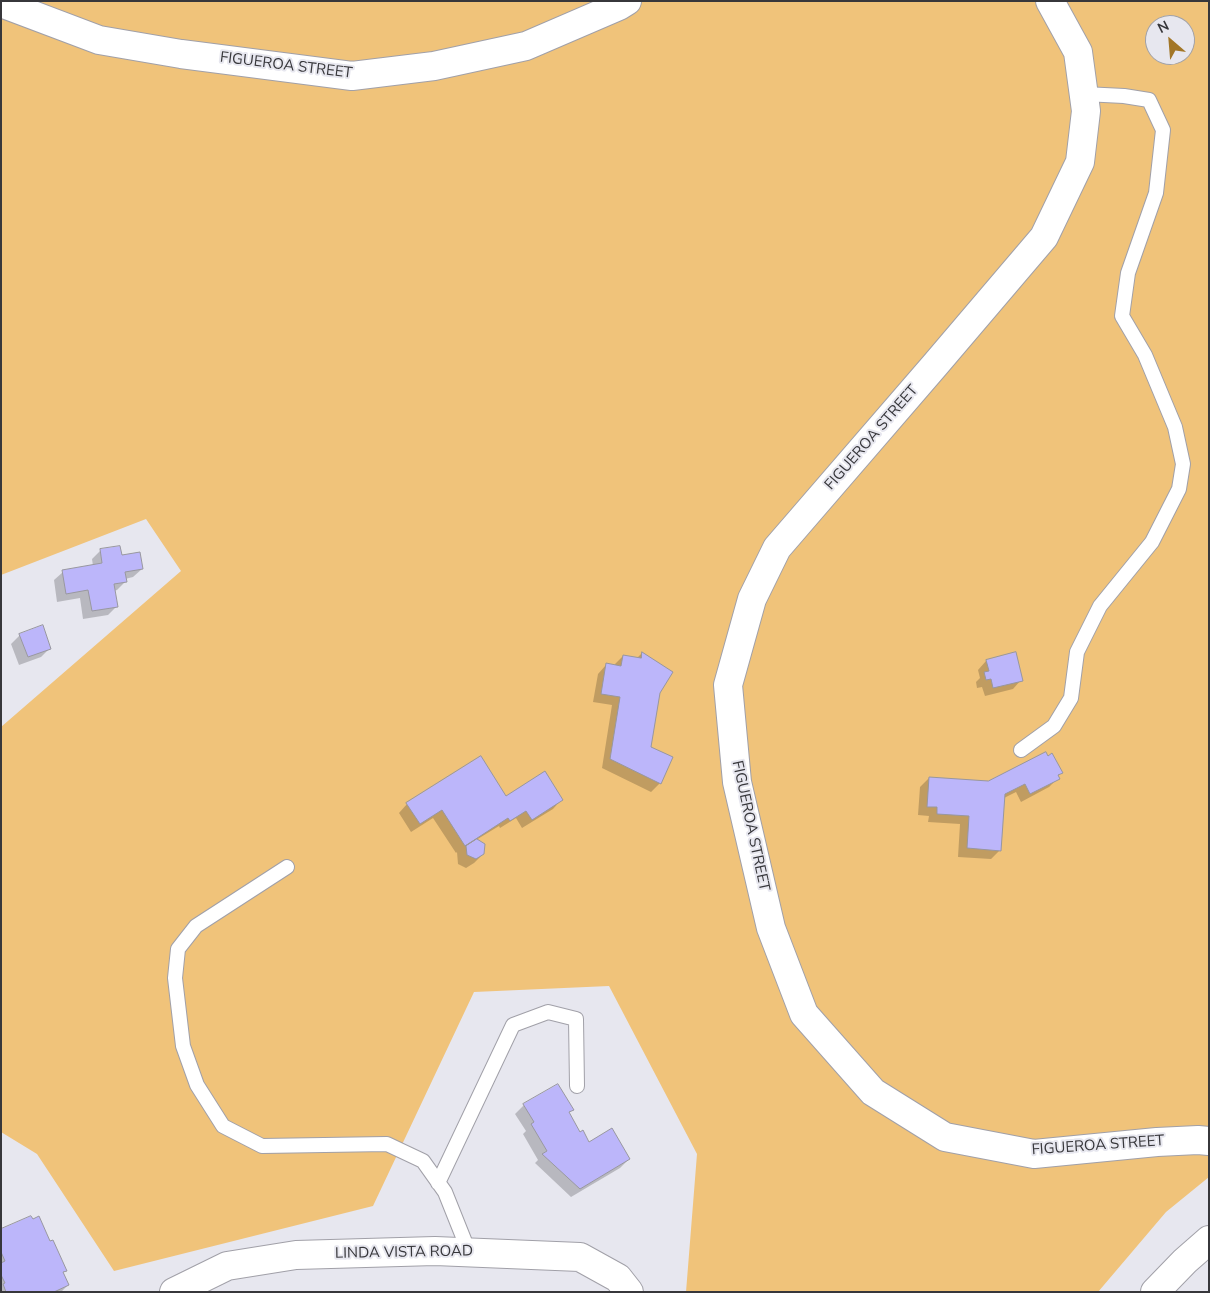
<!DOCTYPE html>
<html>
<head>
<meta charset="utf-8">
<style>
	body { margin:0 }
	#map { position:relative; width:1210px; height:1293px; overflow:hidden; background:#e7e7ef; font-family:"Nunito Sans",sans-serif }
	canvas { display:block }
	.frame { position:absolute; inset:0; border:2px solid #37373b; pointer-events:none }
	.north { position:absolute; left:1145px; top:15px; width:50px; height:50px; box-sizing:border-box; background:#e7e7ef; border:1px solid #a1a1a7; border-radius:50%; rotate:333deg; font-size:14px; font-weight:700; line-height:20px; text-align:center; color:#37373b }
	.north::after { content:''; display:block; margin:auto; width:18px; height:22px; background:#a27627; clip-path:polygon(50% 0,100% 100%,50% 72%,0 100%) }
</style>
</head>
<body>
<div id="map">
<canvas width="1210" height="1293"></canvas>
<div class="frame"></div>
<div class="north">N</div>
</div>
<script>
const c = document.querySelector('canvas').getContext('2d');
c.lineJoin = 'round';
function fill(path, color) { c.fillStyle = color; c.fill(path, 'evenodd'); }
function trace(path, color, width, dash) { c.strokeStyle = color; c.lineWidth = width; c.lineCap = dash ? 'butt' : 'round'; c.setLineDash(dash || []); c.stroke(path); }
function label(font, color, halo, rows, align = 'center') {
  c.font = font + ' "Nunito Sans",sans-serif'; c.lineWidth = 4; c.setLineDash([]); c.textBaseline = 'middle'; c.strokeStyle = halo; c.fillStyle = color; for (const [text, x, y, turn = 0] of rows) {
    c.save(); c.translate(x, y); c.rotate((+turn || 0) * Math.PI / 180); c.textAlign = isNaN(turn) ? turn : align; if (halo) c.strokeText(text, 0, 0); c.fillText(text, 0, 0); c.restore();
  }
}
fill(new Path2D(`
	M1 1H1209V1177L1166 1212 1098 1292H686L697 1154 609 986 474 992 373 1206 114 1271 37 1154 1 1132V727L181 571 146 519 1 575ZM1155 25H1185V55H1155Z`), '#f0c37a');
fill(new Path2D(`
	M101 550 121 556 142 569 133 577 125 579V582L117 590 114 591 117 606 108 615 83 619 80 598 57 602 54 580 63 572 93 566 92 559Z
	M20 635 50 648 41 657 19 665 11 644Z
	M642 653 650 747 660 783 651 792 602 768 612 705 593 702 598 674 606 665H614L623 656 637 658Z
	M986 661 1021 680 1013 689 985 696 982 687 977 688 976 682 980 678 978 670Z
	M1061 773 1057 777 1058 778 1049 787 1021 802 1016 792 1004 798 1000 850 991 859 958 857 960 824 928 822 929 816 918 815 920 787 929 778 988 783Z
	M506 798 561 800 553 809 522 828 516 818 500 828 499 826 476 840 483 854 474 863 466 868 458 864 457 852 456 853 433 818 411 832 399 813 407 804Z
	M524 1105 572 1109 568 1114 579 1133 589 1143 629 1159 620 1168 571 1197 535 1163 538 1160 523 1134 526 1131 515 1114Z
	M1 1230 50 1243 65 1271 62 1273 68 1285 61 1292H1Z`), '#0003');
const building = new Path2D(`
	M120 546 122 555 140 552 143 569 125 572 127 582 114 584 118 607 92 611 88 590 66 594 62 570 102 563 100 549Z
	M43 625 51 649 28 657 19 634Z
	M642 652 673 672 660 693 651 747 673 757 661 784 610 759 620 697 601 694 606 663 621 666 623 655 641 658Z
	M1016 652 1023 681 993 688 991 679 986 680 984 672 989 671 986 660Z
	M1046 752 1048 756 1052 753 1063 773 1058 775 1060 779 1030 794 1025 784 1005 794 1001 851 967 848 969 816 937 814V807H927L929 777 988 781Z
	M481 756 506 796 545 771 563 800 532 820 526 811 510 821 508 818 465 846 442 810 420 824 406 803Z
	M477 839 485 844 484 854 476 859 467 855 466 846Z
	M558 1084 574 1110 569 1112 580 1132 583 1130 589 1142 612 1128 630 1159 580 1189 542 1154 547 1151 531 1124 534 1122 523 1104Z
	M31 1216 33 1219 39 1216 50 1241 53 1240 67 1271 63 1272 69 1285 54 1292H6L3 1284 5 1283 1 1275V1263L5 1261 1 1252V1229Z`);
fill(building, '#bcb6fa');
trace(building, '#98979f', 1);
const lane = new Path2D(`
	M1021 750 1054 726 1071 698 1077 652 1100 606 1152 542 1179 489 1183 464 1175 427 1145 355 1122 316 1128 273 1156 193 1163 130 1149 100 1124 96 1084 94
	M287 867 196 926 178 949 175 978 183 1046 197 1085 223 1126 262 1146 387 1144 423 1161 445 1192 469 1252
	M438 1183 513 1025 548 1012 576 1019 577 1086`);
const secondary = new Path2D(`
	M1050 1 1078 52 1086 111 1080 162 1044 237 935 365 777 548 752 599 728 685 737 782 771 928 804 1014 873 1092 945 1137 1034 1154 1157 1142 1198 1140 1209 1141
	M1 3 99 40 181 54 352 76 434 66 526 46 619 6 627 1
	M174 1292 227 1266 296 1255 435 1251 580 1257 618 1278 629 1292
	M1155 1292 1185 1261 1209 1240`);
trace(lane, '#a1a0a8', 16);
trace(secondary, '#a1a0a8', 30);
trace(lane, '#fff', 14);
trace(secondary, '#fff', 28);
label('15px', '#37373b', '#e7e7ef', [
	["FIGUEROA STREET",286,66,7],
	["FIGUEROA STREET",872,438,-49],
	["FIGUEROA STREET",750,826,78],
	["FIGUEROA STREET",1098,1146,-4],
	["LINDA VISTA ROAD",404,1253,-1]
]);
</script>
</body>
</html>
